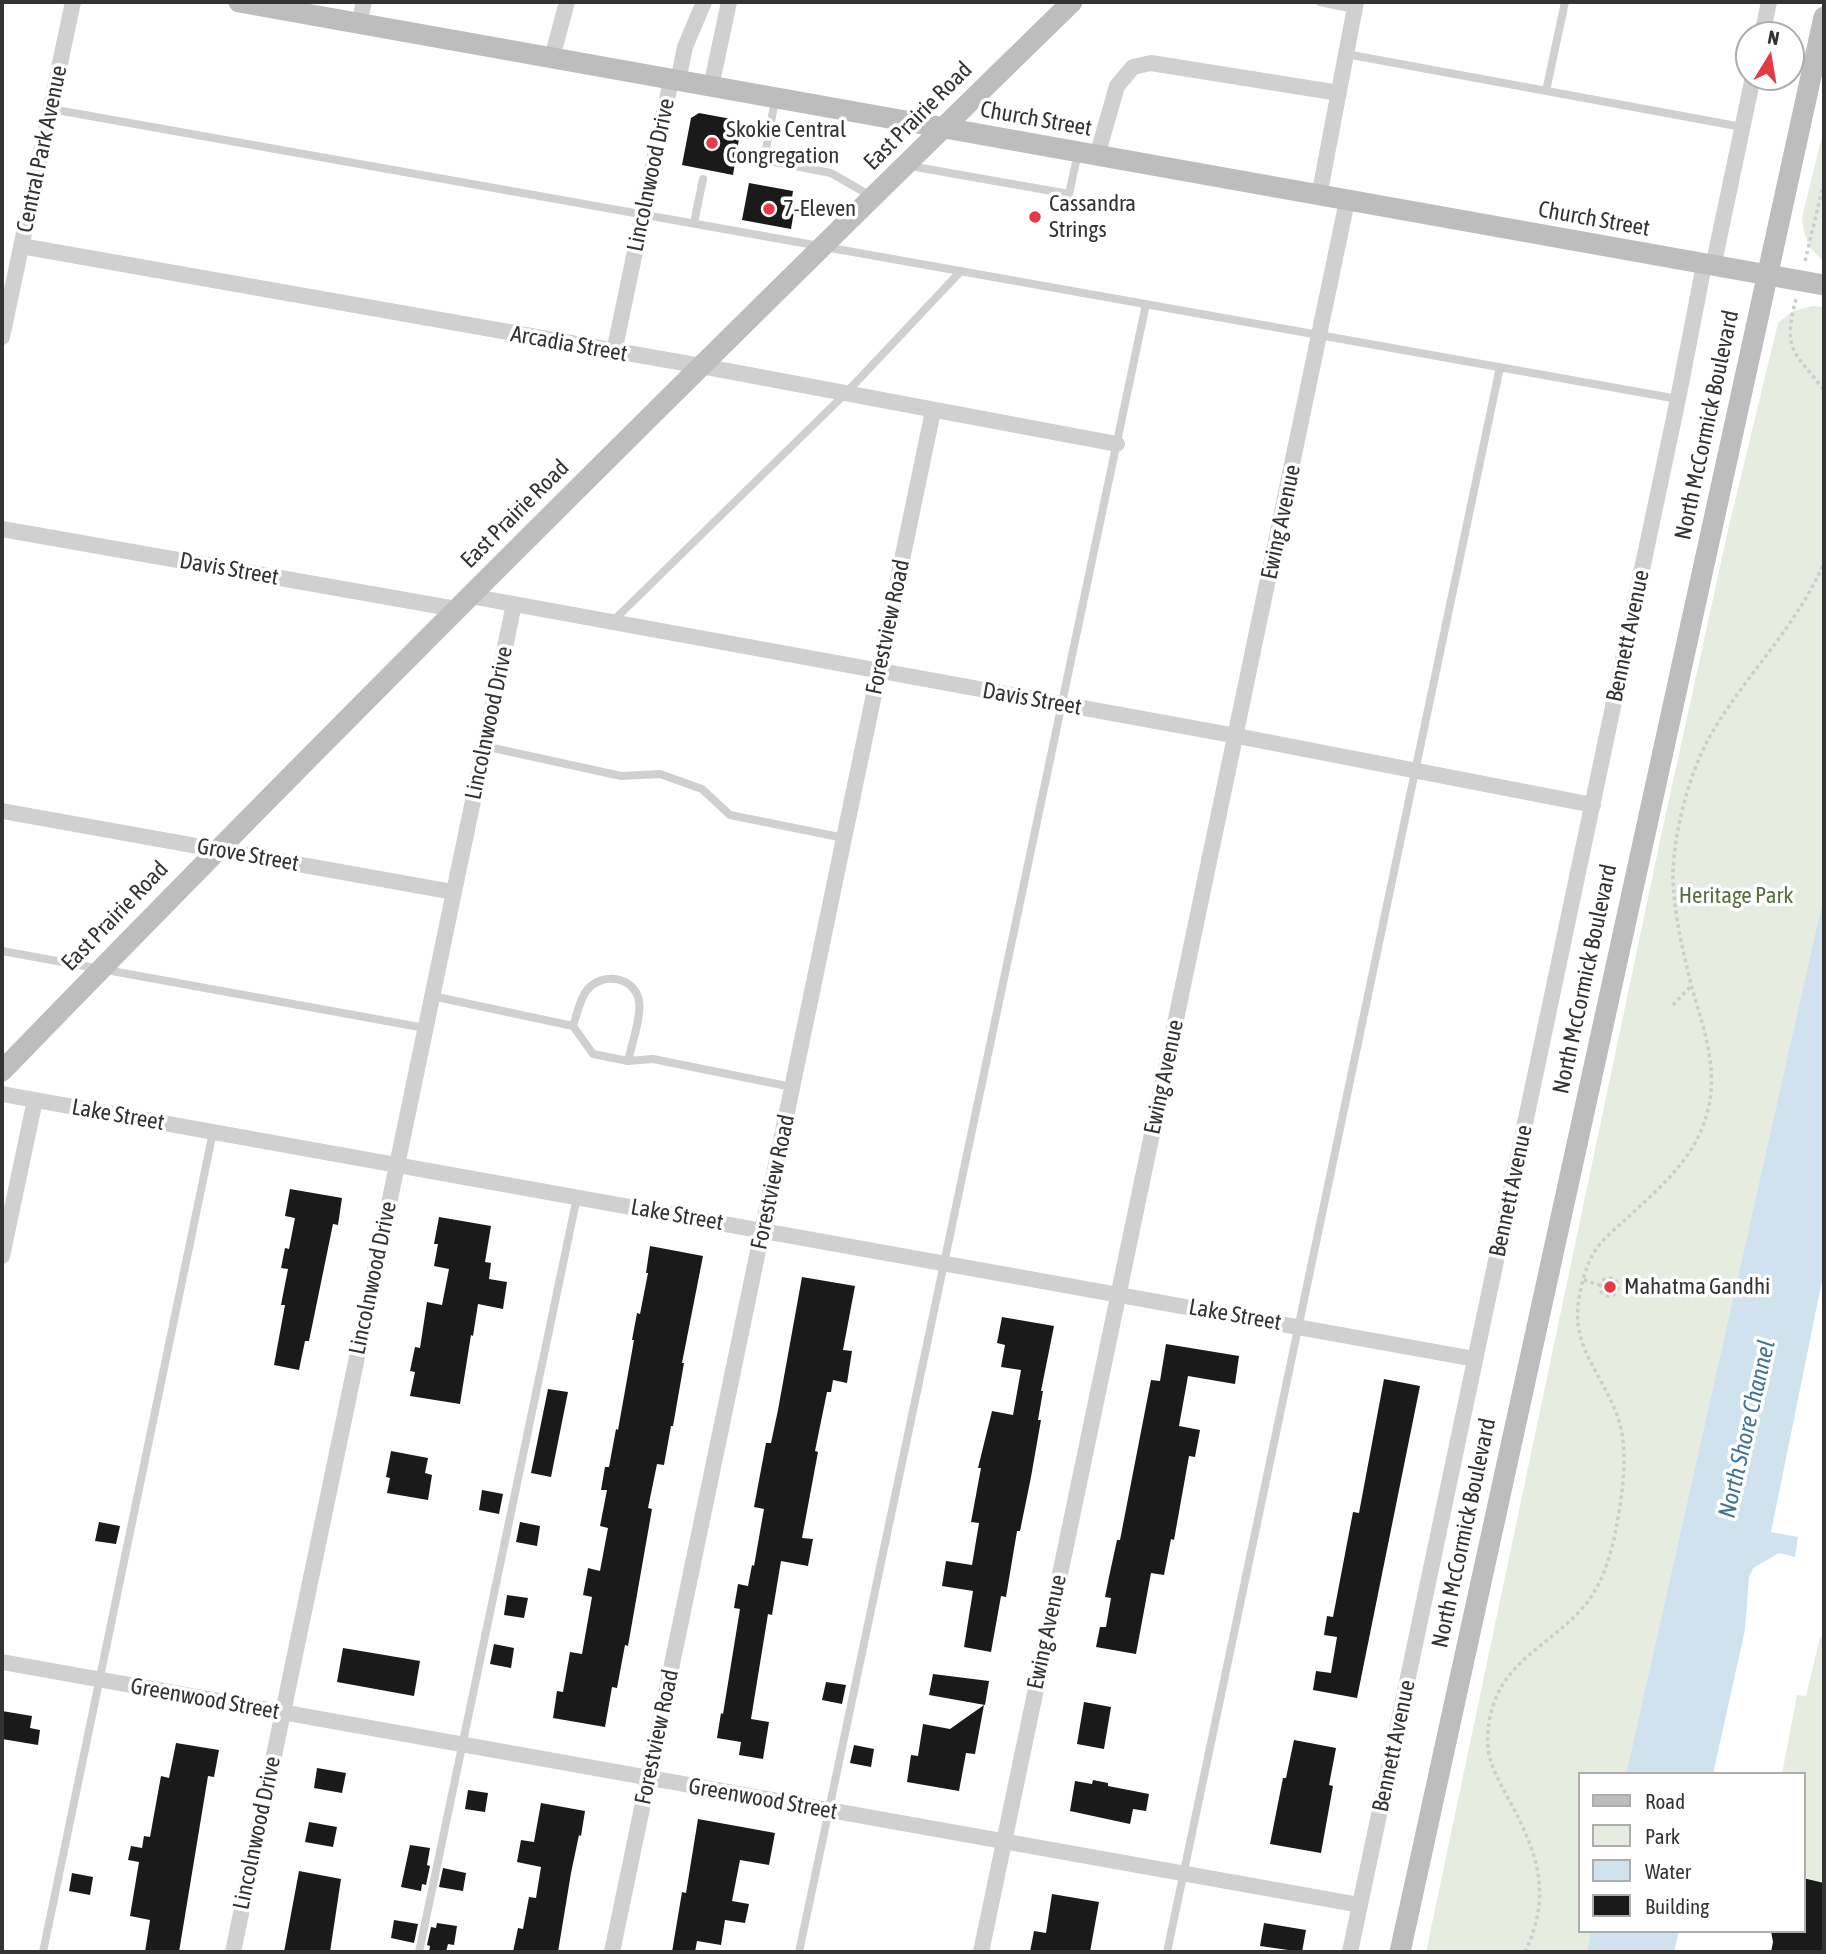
<!DOCTYPE html>
<html>
<head>
<meta charset="utf-8">
<style>
	body { margin:0 }
	#map { position:relative; width:1826px; height:1954px; overflow:hidden; background:#fff; font-family:"Asap Condensed",sans-serif }
	canvas { display:block }
	.frame { position:absolute; inset:0; border:4px solid #333; pointer-events:none }
	.legend { position:absolute; left:1578px; top:1772px; width:228px; height:161px; box-sizing:border-box; background:#fff; border:2px solid #adadad; margin:0; padding:9px 12px; list-style:none; font-size:21px; color:#333 }
	.legend li { display:flex; align-items:center; gap:14px; height:35px }
	.legend b { width:35px; border:2px solid #adadad }
	.north { position:absolute; left:1735px; top:21px; width:70px; height:70px; box-sizing:border-box; background:#fff; border:2px solid #adadad; border-radius:50%; rotate:11deg; font-size:19px; font-weight:700; line-height:28px; text-align:center; color:#333 }
	.north::after { content:''; display:block; margin:auto; width:24px; height:32px; background:#e63946; clip-path:polygon(50% 0,100% 100%,50% 72%,0 100%) }
</style>
</head>
<body>
<div id="map">
<canvas width="1826" height="1954"></canvas>
<div class="frame"></div>
<ul class="legend">
<li><b style="height:9px;background:#bdbdbd"></b>Road</li>
<li><b style="height:19px;background:#e6ecdf"></b>Park</li>
<li><b style="height:19px;background:#cfe2ee"></b>Water</li>
<li><b style="height:19px;background:#1a1a1a"></b>Building</li>
</ul>
<div class="north">N</div>
</div>
<script>
const c = document.querySelector('canvas').getContext('2d');
c.lineJoin = 'round';
function fill(path, color) { c.fillStyle = color; c.fill(path, 'evenodd'); }
function trace(path, color, width, dash) { c.strokeStyle = color; c.lineWidth = width; c.lineCap = dash ? 'butt' : 'round'; c.setLineDash(dash || []); c.stroke(path); }
function label(font, color, halo, rows, align = 'center') {
  c.font = font + ' "Asap Condensed",sans-serif'; c.lineWidth = 7; c.setLineDash([]); c.textBaseline = 'middle'; c.strokeStyle = halo; c.fillStyle = color; for (const [text, x, y, turn = 0] of rows) {
    c.save(); c.translate(x, y); c.rotate((+turn || 0) * Math.PI / 180); c.textAlign = isNaN(turn) ? turn : align; if (halo) c.strokeText(text, 0, 0); c.fillText(text, 0, 0); c.restore();
  }
}
fill(new Path2D(`
	M1824 128V261C1809 250 1804 237 1802 218Z
	M1813 306 1824 307V894L1626 1774H1579V1931H1591L1587 1952H1426L1664 822 1729 526 1778 323 1793 311Z
	M1820 1637H1824V1883L1803 1878V1774H1782L1797 1695 1806 1696Z`), '#e6ecdf');
fill(new Path2D(`
	M1824 894V1271L1771 1532 1798 1537 1795 1557 1779 1553 1753 1568 1749 1577 1745 1630 1713 1774H1626Z
	M1591 1931H1679L1674 1952H1587Z`), '#cfe2ee');
fill(new Path2D(`
	M699 113 742 121 733 175 682 165 691 118Z
	M749 183 793 191 792 198 796 199 791 229 742 220Z
	M290 1189 342 1198 338 1225 333 1224 309 1341H305L299 1370 274 1365 285 1305H281L288 1269 281 1268 285 1248 289 1249 295 1218 285 1216Z
	M439 1217 491 1226 485 1262 491 1263 489 1279 507 1282 503 1309 478 1304 473 1336 471 1335 460 1404 410 1396 415 1372 410 1371 415 1347 420 1348 427 1302 442 1305 449 1269 434 1266 438 1244H434Z
	M650 1246 703 1256 682 1363H684L673 1426H671L664 1465 657 1464 648 1508 652 1509 628 1646 625 1645 617 1688 612 1687 605 1727 553 1718 557 1691 563 1692 570 1652 582 1654 592 1597 583 1595 588 1568 600 1571 608 1528 600 1526 607 1490H601L605 1467H609L616 1429 618 1430 634 1340H632L637 1313 640 1314 648 1273H646Z
	M802 1277 855 1286 843 1350 852 1351 847 1383 833 1380 831 1392H827L815 1451 818 1452 802 1538 813 1539 808 1566 781 1561 772 1615 768 1614 751 1719 769 1722 763 1759 739 1755 741 1742 717 1738 721 1713 723 1714 740 1609 734 1608 738 1584 748 1586 752 1565 754 1566 764 1509 754 1507 766 1443H771L778 1410Z
	M1002 1317 1054 1326 1041 1391H1043L1038 1420H1041L1031 1477 1020 1531H1017L1006 1597 1001 1596 991 1652 964 1647 973 1591 942 1586 946 1561 972 1565 979 1523 971 1522 981 1468H978L992 1411 1013 1415 1021 1370 1001 1367 1005 1345 997 1343Z
	M1166 1344 1239 1356 1235 1384 1188 1376 1179 1426 1200 1430 1195 1457 1189 1456 1174 1540 1171 1539 1164 1575 1151 1573 1136 1654 1096 1647 1100 1627H1106L1111 1598 1105 1597 1109 1577 1117 1540H1120L1151 1380 1160 1381Z
	M1384 1379 1420 1386 1357 1698 1313 1690 1316 1671 1331 1673 1337 1637 1324 1635 1327 1616 1333 1617 1353 1512 1359 1513Z
	M548 1389 568 1392 551 1477 531 1473Z
	M391 1451 428 1458 425 1473 432 1475 428 1500 387 1493 390 1478 386 1477Z
	M482 1490 503 1494 499 1514 479 1510Z
	M99 1522 120 1526 116 1544 95 1541Z
	M520 1522 540 1526 537 1546 516 1542Z
	M507 1595 528 1598 524 1618 504 1615Z
	M494 1644 514 1648 511 1668 490 1664Z
	M343 1648 420 1661 414 1696 337 1682Z
	M933 1674 989 1681 985 1705 929 1695Z
	M826 1682 846 1685 842 1704 822 1700Z
	M1084 1702 1111 1707 1104 1749 1077 1744Z
	M984 1705 975 1754 966 1753 959 1791 907 1782 911 1755 918 1756 923 1724 950 1729Z
	M2 1711 32 1716 30 1728 40 1730 38 1745 2 1739Z
	M1294 1740 1336 1748 1329 1785 1333 1786 1321 1853 1270 1844 1283 1778H1286Z
	M176 1743 219 1750 214 1777 208 1776 179 1952H145L150 1920 130 1916 139 1862 128 1860 131 1846 142 1848 144 1836 150 1837 161 1776 169 1778Z
	M854 1745 874 1749 871 1767 850 1763Z
	M317 1768 346 1773 342 1793 314 1788Z
	M1093 1780 1108 1783V1786L1149 1794 1146 1811 1133 1809 1130 1824 1070 1811 1075 1781 1092 1784Z
	M468 1790 488 1793 485 1812 465 1809Z
	M541 1803 585 1811 581 1836 579 1835 571 1873 558 1952H513L518 1928 523 1929 529 1897 536 1898 541 1867 517 1862 521 1840 534 1842Z
	M698 1819 775 1833 769 1865 740 1860 732 1901 749 1904 745 1923 725 1920 721 1945 697 1941 695 1952H672L682 1892 686 1893Z
	M309 1822 337 1827 333 1847 305 1842Z
	M410 1845 430 1848 427 1865 430 1866 426 1885 422 1884 421 1891 401 1887Z
	M443 1868 466 1873 463 1891 439 1887Z
	M299 1871 341 1879 330 1952H284Z
	M72 1873 93 1877 90 1895 69 1891Z
	M1803 1878 1824 1883V1952H1771L1773 1942 1771 1931H1803Z
	M1052 1894 1099 1902 1090 1952H1030L1034 1931 1046 1933Z
	M394 1920 418 1924 414 1943 391 1938Z
	M437 1923 457 1926 454 1945 448 1944 446 1952H429L430 1946 427 1945 431 1927 436 1928Z
	M1264 1923 1306 1930 1302 1952 1260 1946Z`), '#1a1a1a');
trace(new Path2D(`
	M1805 261 1824 182
	M1796 299C1782 352 1795 352 1824 390
	M1673 1005 1691 986
	M1600 1287a9 9 0 1 1 18 0a9 9 0 1 1-18 0Z
	M1584 1280 1600 1285
	M1525 1952C1553 1894 1537 1851 1508 1798 1492 1768 1483 1753 1490 1717 1501 1664 1543 1649 1578 1613 1600 1591 1610 1560 1616 1529 1622 1496 1629 1455 1619 1421 1607 1381 1573 1350 1578 1306 1580 1288 1585 1269 1593 1254 1601 1240 1614 1230 1625 1220 1657 1190 1693 1161 1706 1117 1720 1073 1704 1030 1692 988 1683 951 1673 912 1673 873 1674 832 1689 774 1709 738 1744 676 1794 631 1824 563`), '#cdcdcd', 3.5, [3.5, 3.5]);
trace(new Path2D(`
	M1320 2 1354 9
	M1346 54 1742 127
	M1546 91 1565 2
	M775 100 764 160 831 173 871 196
	M51 109 1678 399
	M910 166 1069 194 1078 153
	M694 223 703 179
	M613 621 845 394 961 271
	M484 746 621 776 660 774 702 789 730 815 844 838
	M2 951 425 1028
	M432 996 573 1026 593 1054 628 1061 653 1059 792 1087
	M573 1026C577 1015 580 998 587 990 603 971 635 977 639 1001 642 1016 631 1046 628 1061
	M43 1952 213 1132
	M419 1952 577 1197
	M799 1952 1146 304
	M1167 1952 1500 367`), '#d0d0d0', 8);
trace(new Path2D(`
	M359 23 364 2
	M1762 35 1769 2
	M552 58 567 2
	M678 81 685 47 704 2
	M711 87 729 2
	M1097 156 1117 86 1133 67 1151 63 1339 93
	M1319 196 1356 2
	M21 246 701 366 1117 444
	M1713 267 1753 77
	M2 337 73 2
	M614 352 671 80
	M2 529 456 609
	M470 596 1237 736 1593 805
	M2 811 453 892
	M2 1094 1475 1359
	M2 1256 35 1100
	M2 1662 1360 1905
	M233 1952 514 604
	M612 1952 933 411
	M981 1952 1347 201
	M1350 1952 1678 399 1704 265`), '#d0d0d0', 16);
trace(new Path2D(`
	M239 2 1824 285
	M2 1071C353 709 711 354 1072 2
	M1400 1952 1824 17`), '#bdbdbd', 21);
for (const [x, y, r, color] of [
	[712,143,7,"#e63946"],
	[769,209,7,"#e63946"],
	[1035,217,7,"#e63946"],
	[1610,1287,7,"#e63946"]
]) { const dot = new Path2D(); dot.arc(x, y, r, 0, 2 * Math.PI); c.fillStyle = color; c.fill(dot); trace(dot, '#fff', 2.5); }
label('23px', '#333', '#fff', [
	["East Prairie Road",918,116,-45],
	["Church Street",1036,119,10],
	["Central Park Avenue",42,149,-78],
	["Lincolnwood Drive",651,175,-78],
	["Church Street",1594,219,10],
	["Arcadia Street",569,344,10],
	["North McCormick Boulevard",1707,425,-78],
	["East Prairie Road",515,514,-45],
	["Ewing Avenue",1281,522,-78],
	["Davis Street",229,569,10],
	["Forestview Road",888,627,-78],
	["Bennett Avenue",1628,636,-78],
	["Davis Street",1032,699,10],
	["Lincolnwood Drive",489,723,-78],
	["Grove Street",248,855,10],
	["East Prairie Road",115,916,-46],
	["North McCormick Boulevard",1585,979,-78],
	["Ewing Avenue",1164,1077,-78],
	["Lake Street",118,1115,10],
	["Forestview Road",773,1182,-78],
	["Bennett Avenue",1511,1191,-78],
	["Lake Street",677,1215,10],
	["Lincolnwood Drive",373,1278,-78],
	["Lake Street",1235,1315,10],
	["North McCormick Boulevard",1464,1533,-78],
	["Ewing Avenue",1047,1632,-78],
	["Greenwood Street",205,1699,10],
	["Forestview Road",657,1737,-78],
	["Bennett Avenue",1394,1746,-78],
	["Greenwood Street",763,1799,10],
	["Lincolnwood Drive",257,1833,-78]
]);
label('23px', '#333', '#fff', [
	["Skokie Central",726,130],
	["Congregation",726,156],
	["Cassandra",1049,204],
	["Strings",1049,230],
	["7-Eleven",783,209],
	["Mahatma Gandhi",1624,1287]
], 'left');
label('23px', '#56703f', '#fff', [
	["Heritage Park",1736,896]
]);
label('italic 24px', '#3f7597', '#fff', [
	["North Shore Channel",1747,1429,-77]
]);
</script>
</body>
</html>
